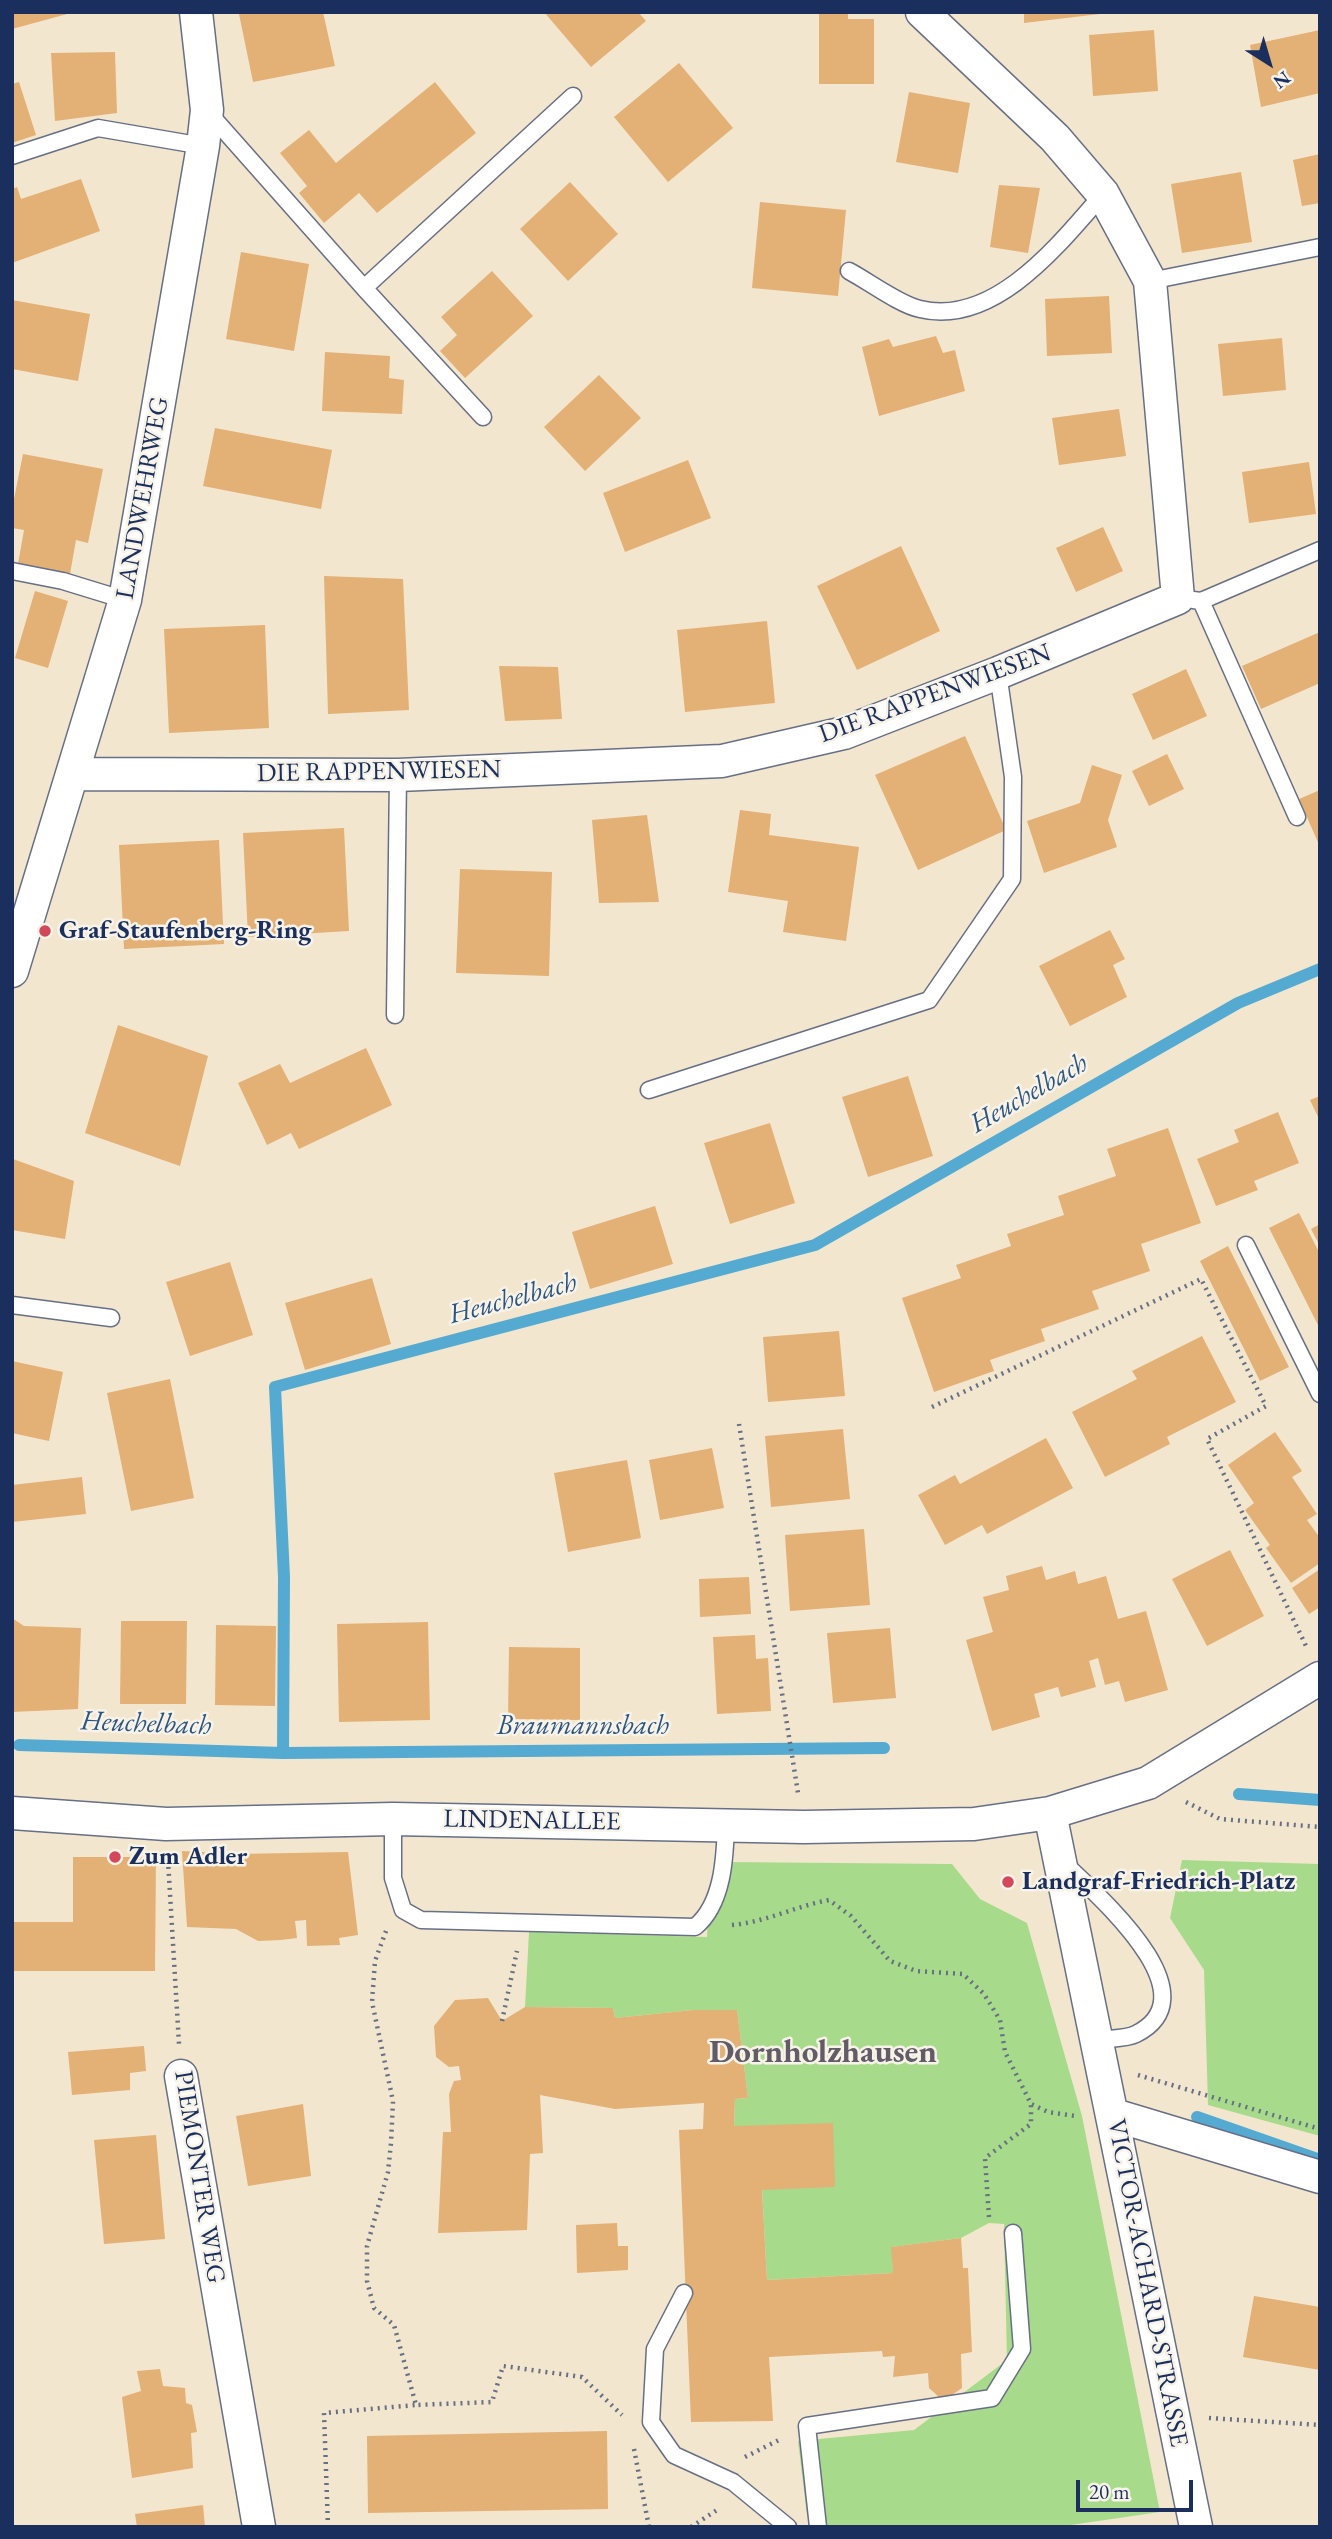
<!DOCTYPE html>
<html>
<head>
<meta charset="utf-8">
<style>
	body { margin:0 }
	#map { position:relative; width:1332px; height:2539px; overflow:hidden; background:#f3e6ce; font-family:"EB Garamond",serif }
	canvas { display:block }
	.frame { position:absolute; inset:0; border:14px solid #1b2f5e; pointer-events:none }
	.north { position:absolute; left:1234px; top:28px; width:70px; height:70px; -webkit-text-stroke:5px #f7f3e8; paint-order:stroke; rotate:143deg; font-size:19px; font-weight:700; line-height:28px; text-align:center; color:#1b2f5e }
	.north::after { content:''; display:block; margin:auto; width:24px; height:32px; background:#1b2f5e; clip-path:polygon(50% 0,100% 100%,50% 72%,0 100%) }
	.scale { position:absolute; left:1076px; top:2480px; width:117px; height:32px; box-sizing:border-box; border:4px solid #1b2f5e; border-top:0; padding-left:9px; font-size:21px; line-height:24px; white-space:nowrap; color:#1b2f5e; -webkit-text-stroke:5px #f7f3e8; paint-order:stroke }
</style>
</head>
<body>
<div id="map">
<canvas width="1332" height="2539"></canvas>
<div class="frame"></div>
<div class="north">N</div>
<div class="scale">20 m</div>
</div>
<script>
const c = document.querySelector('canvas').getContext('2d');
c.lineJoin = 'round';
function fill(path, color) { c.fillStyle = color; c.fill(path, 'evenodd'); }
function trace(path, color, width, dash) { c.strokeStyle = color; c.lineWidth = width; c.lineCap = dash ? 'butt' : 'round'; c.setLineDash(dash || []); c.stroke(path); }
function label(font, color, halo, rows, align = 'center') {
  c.font = font + ' "EB Garamond",serif'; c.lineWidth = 5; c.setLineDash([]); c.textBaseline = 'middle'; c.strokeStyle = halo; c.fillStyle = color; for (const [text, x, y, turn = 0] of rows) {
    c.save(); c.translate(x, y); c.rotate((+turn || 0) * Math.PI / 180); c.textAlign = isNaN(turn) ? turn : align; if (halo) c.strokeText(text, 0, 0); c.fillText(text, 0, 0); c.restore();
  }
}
fill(new Path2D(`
	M1182 1860 1320 1864V2136L1208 2105 1204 1970 1170 1918Z
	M725 1862 952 1864 980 1899 1027 1923 1082 2116 1160 2512 1057 2527H816L807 2515 798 2441 914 2430 1007 2360 1004 2224 989 2223 961 2238 892 2247 893 2273 767 2280 762 2190 734 2127 735 2099 748 2098 737 2010H693L615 2018 613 2008 525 2007 529 1932 707 1937 708 1916Z`), '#a7db8b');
trace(new Path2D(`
	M19 1745 283 1753 284 1577 275 1387 815 1245 1238 1003 1320 969
	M283 1753 884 1748
	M1239 1794 1320 1800
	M1197 2117 1320 2160`), '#55aad1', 12);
fill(new Path2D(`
	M12 12H71V13L12 29Z
	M248 12H323L335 66 253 82 239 14Z
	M544 12H638L646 21 591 67Z
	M819 12H848V19H874V84H819Z
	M1024 12H1100V14L1024 23Z
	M1154 30 1158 91 1093 96 1089 35Z
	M1320 30V93L1261 107 1250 45Z
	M115 52 117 113 55 121 51 53Z
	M679 63 733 128 668 182 614 117Z
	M19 82 36 135 12 143V84Z
	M435 82 476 133 377 213 359 193 324 223 299 193 307 186 280 153 309 130 336 163Z
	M909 92 970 103 958 173 896 162Z
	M1320 154V203L1302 206 1293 160Z
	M1241 172 1252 242 1182 253 1171 184Z
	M81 179 100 231 12 263V189L17 187 21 199Z
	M570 182 618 234 568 281 520 229Z
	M999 185 1040 188 1028 253 990 247Z
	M760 202 846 210 838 296 752 288Z
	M241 252 309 264 294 351 226 339Z
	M492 271 533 316 465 378 440 351 457 335 441 317Z
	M1109 296 1112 353 1047 356 1045 299Z
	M12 300 90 314 78 381 12 369Z
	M936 336 943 353 955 350 965 391 879 416 862 347 889 339 893 347Z
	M1282 338 1286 390 1223 396 1218 344Z
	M325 352 390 356 389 378 404 380 402 414 322 411Z
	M599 375 641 418 585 471 544 427Z
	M1119 409 1126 456 1059 465 1052 418Z
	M215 428 332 450 321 509 203 486Z
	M23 454 103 469 88 543 76 540 70 574 18 564 24 530 12 528V509Z
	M688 460 711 518 625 552 603 493Z
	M1309 462 1316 514 1249 523 1242 472Z
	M1103 527 1123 571 1076 592 1056 548Z
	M901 546 940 631 857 670 817 586Z
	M324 576 403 579 409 710 328 714Z
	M35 591 68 601 48 668 15 658Z
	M767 621 775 703 685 712 677 630Z
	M265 625 269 728 169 733 164 629Z
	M1320 632V683L1261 709 1242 666Z
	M499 666 558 667 562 719 505 721Z
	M1186 669 1207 716 1153 740 1132 694Z
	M965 736 1006 830 918 870 875 775Z
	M1167 754 1184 789 1149 806 1132 771Z
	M1092 765 1122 775 1108 820 1117 847 1044 873 1027 821 1080 803Z
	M1320 790V847L1299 799Z
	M740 810 771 814 769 835 859 847 846 941 783 932 788 901 728 892Z
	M647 815 659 902 599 903 592 820Z
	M344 828 349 931 248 937 243 833Z
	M219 840 224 944 124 949 119 845Z
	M460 869 552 872 549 976 456 973Z
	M1110 930 1125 959 1113 965 1127 997 1070 1026 1039 966Z
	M118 1025 208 1056 180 1166 85 1133Z
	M366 1048 392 1105 299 1149 291 1133 267 1145 238 1083 280 1064 290 1083Z
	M908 1076 933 1156 868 1177 842 1097Z
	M1320 1096V1121L1310 1100Z
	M1278 1112 1299 1163 1254 1181 1258 1190 1216 1206 1197 1159 1239 1142 1234 1130Z
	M770 1123 795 1203 730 1224 704 1143Z
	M1168 1128 1201 1223 1141 1244 1150 1271 1092 1291 1099 1309 1041 1329 1045 1341 990 1360 994 1371 934 1392 902 1298 961 1278 956 1265 1011 1246 1007 1234 1064 1215 1058 1196 1116 1176 1107 1149Z
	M13 1159 74 1181 65 1239 12 1230Z
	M655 1206 673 1264 590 1289 572 1232Z
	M1299 1213 1320 1254V1329L1269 1228Z
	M1320 1224V1246L1311 1229Z
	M1228 1246 1289 1367 1260 1381 1200 1261Z
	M230 1262 253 1335 190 1356 166 1282Z
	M372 1278 391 1344 305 1370 285 1303Z
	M839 1331 845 1396 768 1402 763 1337Z
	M1202 1336 1236 1402 1167 1437 1170 1444 1105 1477 1072 1412 1137 1379 1132 1371Z
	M12 1361 63 1372 49 1441 12 1433Z
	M170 1379 194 1498 131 1511 107 1393Z
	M843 1429 850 1499 771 1507 765 1436Z
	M1275 1432 1302 1471 1292 1477 1317 1514 1307 1520 1320 1538V1563L1291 1583 1266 1548 1270 1545 1245 1510 1254 1503 1228 1465Z
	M1046 1438 1073 1488 987 1534 982 1525 945 1545 918 1495 955 1475 960 1484Z
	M712 1448 724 1508 660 1520 649 1460Z
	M627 1460 641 1538 568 1552 554 1473Z
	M82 1477 86 1514 12 1522V1485Z
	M864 1529 870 1605 790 1611 785 1535Z
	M1230 1550 1264 1616 1207 1646 1172 1579Z
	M1042 1566 1046 1580 1075 1571 1078 1584 1106 1576 1118 1619 1146 1611 1168 1690 1125 1702 1119 1681 1105 1685 1098 1658 1089 1661 1096 1687 1061 1697 1058 1687 1034 1694 1040 1717 992 1731 966 1640 993 1632 983 1597 1009 1590 1006 1576Z
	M1320 1569V1607L1309 1614 1292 1588Z
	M749 1577 751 1614 700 1617 699 1579Z
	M12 1618 24 1626 81 1628 78 1709 12 1712Z
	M121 1621H187L186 1704H120Z
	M428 1622 430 1720 339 1722 337 1624Z
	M216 1625 276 1626 275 1706 215 1705Z
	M890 1628 896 1698 833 1703 827 1633Z
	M755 1635 756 1659 768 1658 771 1711 717 1714 713 1637Z
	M509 1647 580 1648V1720L508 1719Z
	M182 1851 236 1854 348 1852 358 1935 339 1938 340 1945 307 1946 306 1920 295 1921 297 1938 281 1940 258 1941 236 1929 187 1927Z
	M73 1857H156L155 1971H12V1922H73Z
	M488 1998 502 2021 525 2007 613 2008 615 2018 693 2010H737L748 2098 735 2099 734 2126 833 2123 835 2187 762 2190 767 2280 893 2273 891 2247 961 2238 963 2268H968L972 2352 961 2354 962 2388 952 2395 939 2397 929 2388 928 2373 893 2377 895 2356 883 2357 882 2351 769 2357 773 2421 691 2422 679 2130 703 2129 704 2103 615 2109 540 2095 543 2153 530 2154 527 2230 438 2233 443 2132H451L449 2094 454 2081 461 2080 459 2066 449 2067 436 2057 434 2026 455 2000Z
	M144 2046 146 2071 130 2073V2090L72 2095 68 2052Z
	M303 2104 311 2176 248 2186 236 2116Z
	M156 2135 165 2239 104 2244 94 2140Z
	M617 2223 618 2246H628V2270L577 2273 576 2225Z
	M1254 2296 1320 2307V2370L1243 2357Z
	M160 2369 163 2386 185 2388 186 2403 192 2405 197 2432 191 2433 193 2468 132 2478 122 2397 141 2391 137 2371Z
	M607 2431 608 2509 368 2513 367 2436Z
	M203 2505 205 2527H137L135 2514Z`), '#e3b076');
const lane = new Path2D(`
	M208 112 364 288 573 96
	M12 156 98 128 203 146
	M849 271C868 281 900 305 920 309 995 327 1060 243 1103 194
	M1150 281 1320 247
	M364 288 483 417
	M12 571 63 581 125 600
	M1193 600 1201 601 1320 550
	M1201 601 1297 817
	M395 1015 398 775
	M649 1090 929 1000 1012 879 1013 777 998 673
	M1246 1245 1320 1394
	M12 1305 111 1318
	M393 1819V1878L403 1910 421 1920 695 1927C723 1904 725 1858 726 1824
	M1064 1863C1097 1895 1214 1995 1136 2034 1126 2039 1110 2038 1098 2040
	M684 2293 655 2349 651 2422 674 2455 733 2482 788 2527
	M818 2527 807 2426 992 2398 1022 2349 1013 2233`);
const street = new Path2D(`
	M72 774 398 775 722 761 844 733 998 673 1178 598 1150 281 1103 194 1055 138 922 12
	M12 971 125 600 203 146 207 110 196 12
	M12 1813 166 1824 393 1819 804 1827 974 1824 1050 1813 1148 1783 1320 1678
	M1050 1813 1196 2527
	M181 2076 259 2527
	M1114 2115 1320 2177`);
trace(lane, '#676f85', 19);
trace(street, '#676f85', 35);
trace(new Path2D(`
	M932 1407 1201 1279 1266 1406 1207 1439 1307 1648
	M739 1424 798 1793
	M1186 1802 1220 1819 1320 1827
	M168 1860 179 2044
	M732 1925C766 1922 796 1906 829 1900L851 1916 890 1961 916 1971 963 1974 984 1994 1000 2020 1005 2052 1031 2104 1048 2112 1076 2116
	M386 1931 375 1961 372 2002 393 2101 391 2143 388 2172 367 2246V2281L374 2308 394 2325 416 2405 492 2402 503 2366 582 2377 622 2415
	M502 2021 517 1951
	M1138 2075 1320 2129
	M989 2217 985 2158 1031 2124V2104
	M1209 2418 1320 2425
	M634 2449 649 2527
	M745 2457 781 2439
	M328 2527 324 2413 416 2405
	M691 2527 720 2508`), '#676f85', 4.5, [2, 5]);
trace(lane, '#fff', 16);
trace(street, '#fff', 32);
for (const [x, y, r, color] of [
	[45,931,7,"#d1495b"],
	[115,1857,7,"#d1495b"],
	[1008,1882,7,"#d1495b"]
]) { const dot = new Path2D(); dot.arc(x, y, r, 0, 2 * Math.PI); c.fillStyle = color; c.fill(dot); trace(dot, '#f7f3e8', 2.5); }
label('26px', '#1b2f5e', '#f7f3e8', [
	["LANDWEHRWEG",143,498,-80],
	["DIE RAPPENWIESEN",935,694,-20],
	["DIE RAPPENWIESEN",379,772,-1],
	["LINDENALLEE",532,1821,1],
	["PIEMONTER WEG",199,2177,81],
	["VICTOR-ACHARD-STRASSE",1147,2283,79]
]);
label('bold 26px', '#1b2f5e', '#f7f3e8', [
	["Graf-Staufenberg-Ring",59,931],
	["Zum Adler",129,1857],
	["Landgraf-Friedrich-Platz",1022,1882]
], 'left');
label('italic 28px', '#2c5480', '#f7f3e8', [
	["Heuchelbach",1029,1094,-30],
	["Heuchelbach",513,1299,-15],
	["Heuchelbach",146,1724,2],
	["Braumannsbach",583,1726]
]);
label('bold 33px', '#615c66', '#f7f3e8', [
	["Dornholzhausen",823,2053]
]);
</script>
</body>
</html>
